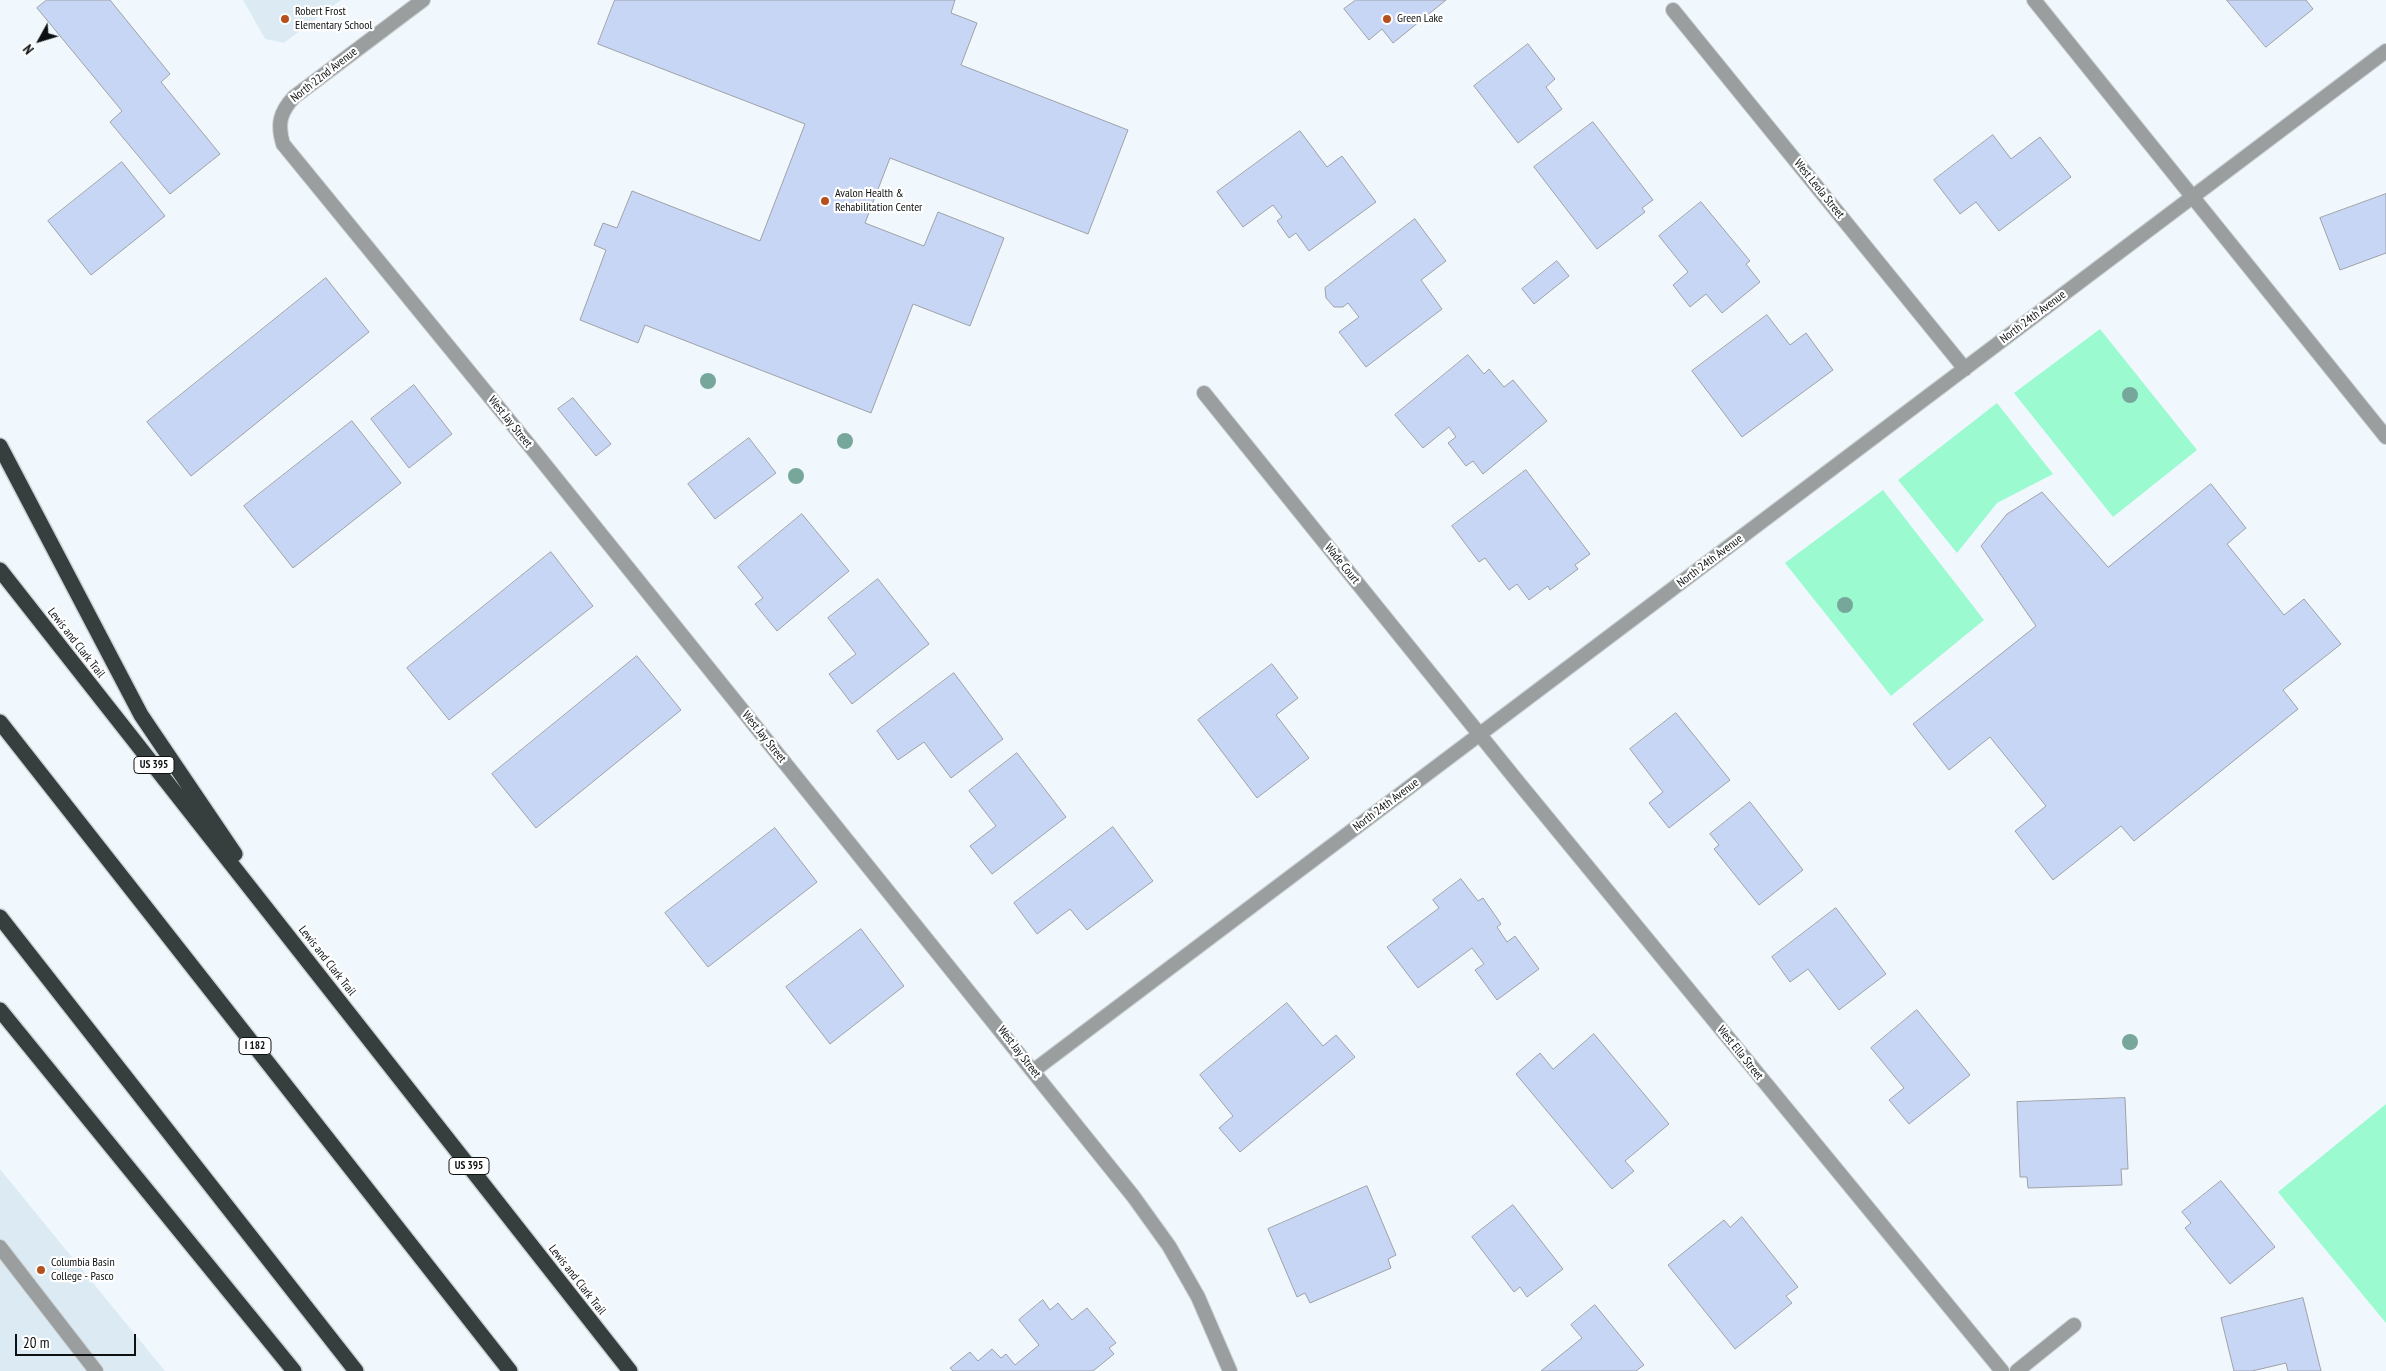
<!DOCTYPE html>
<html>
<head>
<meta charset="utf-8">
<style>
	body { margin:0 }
	#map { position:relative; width:2386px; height:1371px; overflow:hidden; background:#f0f8fd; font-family:"PT Sans Narrow",sans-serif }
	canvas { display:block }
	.north { position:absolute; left:15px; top:15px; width:50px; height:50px; -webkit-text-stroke:4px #fff; paint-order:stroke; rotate:231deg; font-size:14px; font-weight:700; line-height:20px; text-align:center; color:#0e1112 }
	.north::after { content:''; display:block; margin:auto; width:18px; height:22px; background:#0e1112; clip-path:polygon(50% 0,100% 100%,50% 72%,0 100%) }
	.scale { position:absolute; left:15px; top:1334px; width:121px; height:22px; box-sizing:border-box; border:2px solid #0e1112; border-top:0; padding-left:6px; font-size:15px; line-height:18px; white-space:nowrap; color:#0e1112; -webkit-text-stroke:4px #fff; paint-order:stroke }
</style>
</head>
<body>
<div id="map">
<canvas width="2386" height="1371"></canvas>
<div class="north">N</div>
<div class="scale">20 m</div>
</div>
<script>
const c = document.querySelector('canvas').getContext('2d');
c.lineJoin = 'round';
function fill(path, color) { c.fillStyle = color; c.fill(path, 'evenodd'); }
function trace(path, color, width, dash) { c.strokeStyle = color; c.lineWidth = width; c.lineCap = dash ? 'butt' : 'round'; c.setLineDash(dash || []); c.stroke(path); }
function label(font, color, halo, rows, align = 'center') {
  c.font = font + ' "PT Sans Narrow",sans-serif'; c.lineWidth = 4.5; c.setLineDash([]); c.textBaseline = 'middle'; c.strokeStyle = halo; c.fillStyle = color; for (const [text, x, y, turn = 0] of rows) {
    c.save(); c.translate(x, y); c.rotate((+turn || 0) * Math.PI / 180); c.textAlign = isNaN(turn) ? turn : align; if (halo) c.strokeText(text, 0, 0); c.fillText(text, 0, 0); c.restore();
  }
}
fill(new Path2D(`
	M243 0H341L284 43 265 39Z
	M0 1169 165 1371H0Z`), '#dcebf3');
fill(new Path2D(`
	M2100 329 2197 450 2113 517 2014 393Z
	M1997 403 2053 474 1997 503 1957 553 1898 480Z
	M1883 490 1984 620 1891 696 1785 563Z
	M2386 1104V1323L2278 1192Z`), '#9cfad1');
const building = new Path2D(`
	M47 0H110L170 74 161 82 220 154 170 194 110 122 122 111 37 8Z
	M615 0H955L951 13 977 23 961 65 1128 130 1088 234 890 158 865 223 924 246 938 212 1004 238 970 326 913 304 871 413 645 325 638 343 580 320 606 250 594 245 603 223 617 228 632 191 760 241 805 124 598 44Z
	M1356 0H1446L1393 43 1382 29 1369 40 1344 9Z
	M2227 0H2306L2313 9 2266 47Z
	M1528 44 1555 79 1546 87 1562 109 1518 143 1474 86Z
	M1593 122 1653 200 1642 208 1645 212 1597 249 1534 167Z
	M1300 131 1327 167 1342 156 1376 202 1309 251 1296 233 1289 238 1277 221 1282 217 1273 205 1243 227 1217 192Z
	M1993 135 2011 159 2040 137 2071 177 1999 231 1976 202 1960 214 1934 180Z
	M122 162 165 216 91 275 48 221Z
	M2386 194V253L2340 270 2320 218Z
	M1701 202 1750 261 1746 264 1760 282 1722 313 1706 294 1690 307 1673 285 1688 272 1659 236Z
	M1415 219 1446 261 1421 280 1442 309 1366 367 1339 332 1359 317 1348 303 1343 307H1334L1326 298 1325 288Z
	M1557 261 1569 276 1534 304 1522 289Z
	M326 278 369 332 191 476 147 422Z
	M1767 315 1790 345 1806 333 1833 370 1742 437 1692 371Z
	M1468 355 1484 374 1489 369 1504 387 1513 380 1547 421 1483 474 1473 461 1466 466 1448 443 1456 437 1449 427 1423 448 1395 415Z
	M414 385 452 434 409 468 371 419Z
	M573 398 611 444 596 456 558 409Z
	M352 421 401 483 293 568 244 506Z
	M749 438 776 473 715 519 688 484Z
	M1526 470 1590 554 1575 565 1578 569 1550 590 1548 586 1529 600 1517 584 1509 590 1485 558 1479 562 1452 526Z
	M2211 484 2246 528 2227 544 2284 615 2304 599 2341 644 2283 690 2298 709 2134 841 2121 826 2053 880 2015 831 2046 806 1990 737 1949 770 1913 724 2036 626 1981 546 2007 514 2042 492 2108 567Z
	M802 514 849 571 777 631 755 604 763 598 738 567Z
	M551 552 593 606 449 720 407 668Z
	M878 579 929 644 852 704 829 674 856 654 828 618Z
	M637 656 681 710 536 828 492 774Z
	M1272 664 1298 698 1276 715 1309 758 1257 798 1198 720Z
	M954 673 1003 739 951 778 924 742 898 760 877 731Z
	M1676 713 1730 780 1669 828 1649 803 1663 792 1630 749Z
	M1017 753 1066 817 992 874 970 846 996 826 969 791Z
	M1750 802 1803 870 1759 905 1714 849 1719 845 1710 834Z
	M1113 827 1153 881 1087 930 1070 909 1037 934 1014 903Z
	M775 828 817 882 708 967 665 913Z
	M1461 879 1478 901 1483 898 1501 924 1497 927 1507 942 1515 936 1539 969 1497 1000 1475 970 1484 964 1472 948 1418 988 1387 947 1439 908 1433 900Z
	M1836 908 1886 974 1839 1010 1808 969 1790 982 1772 957Z
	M861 929 904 986 830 1044 786 987Z
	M1287 1003 1323 1046 1336 1035 1355 1057 1240 1152 1219 1128 1233 1116 1200 1075Z
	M1917 1010 1970 1075 1909 1124 1889 1100 1904 1088 1871 1048Z
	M1594 1034 1669 1124 1625 1161 1634 1171 1612 1189 1516 1074 1540 1053 1553 1069Z
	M2125 1098 2128 1169H2121L2122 1185 2028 1188 2027 1177H2020L2017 1102Z
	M2221 1181 2275 1247 2230 1284 2185 1228 2191 1223 2182 1212Z
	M1367 1186 1396 1255 1388 1259 1391 1268 1310 1303 1305 1293 1297 1297 1268 1229Z
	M1513 1205 1563 1269 1527 1297 1520 1287 1514 1292 1472 1237Z
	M1742 1217 1798 1287 1786 1296 1792 1303 1735 1349 1668 1265 1724 1220 1730 1227Z
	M2303 1298 2321 1371H2288L2286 1363 2252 1371H2234L2221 1318Z
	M1043 1300 1050 1310 1058 1303 1072 1320 1087 1308 1116 1343 1109 1348 1114 1354 1093 1371H953L950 1368 970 1352 978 1361 992 1349 1001 1358 1006 1354 1015 1365 1039 1345 1019 1320Z
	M1595 1305 1644 1365 1636 1371H1541L1582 1338 1571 1325Z`);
fill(building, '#c8d6f5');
trace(building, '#9ea1a7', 1);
const service = new Path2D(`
	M2034 0 2386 437
	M0 1247 96 1371`);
const minor = new Path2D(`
	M423 0 294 97C280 112 277 124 283 144L534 451 1133 1196 1169 1246 1198 1297 1230 1371
	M1673 10 1965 369
	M1204 393 1518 782 2002 1371
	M1033 1071 2386 51
	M2017 1371 2074 1325`);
const motorway = new Path2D(`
	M0 446 141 715 235 854
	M0 570 630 1371
	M0 722 510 1371
	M0 917 356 1371
	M0 1010 294 1371`);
trace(service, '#ccd3d7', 16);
trace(minor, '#ccd3d7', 16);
trace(motorway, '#ccd3d7', 18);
trace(service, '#9a9e9e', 14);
trace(minor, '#9a9e9e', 14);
trace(motorway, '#363e3e', 15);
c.fillStyle = '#77a79a';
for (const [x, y] of [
	[708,381],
	[2130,395],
	[845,441],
	[796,476],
	[1845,605],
	[2130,1042]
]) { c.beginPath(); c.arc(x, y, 8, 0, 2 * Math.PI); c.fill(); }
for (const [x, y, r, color] of [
	[285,19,5,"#b5511d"],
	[1387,19,5,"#b5511d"],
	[825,201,5,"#b5511d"],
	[41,1270,5,"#b5511d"]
]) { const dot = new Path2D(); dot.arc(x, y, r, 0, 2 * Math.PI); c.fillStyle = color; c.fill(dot); trace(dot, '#fff', 2); }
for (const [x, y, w] of [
	[154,765,40],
	[255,1046,32],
	[469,1166,40]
]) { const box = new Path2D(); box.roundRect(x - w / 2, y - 8.5, w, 17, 4); c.fillStyle = '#fff'; c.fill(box); trace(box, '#0e1112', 1); }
label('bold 11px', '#0e1112', null, [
	["US 395",154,765],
	["I 182",255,1046],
	["US 395",469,1166]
]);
label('12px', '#0e1112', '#fff', [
	["Robert Frost",295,12],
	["Elementary School",295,26],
	["Green Lake",1397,19],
	["Avalon Health &",835,194],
	["Rehabilitation Center",835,208],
	["Columbia Basin",51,1263],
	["College - Pasco",51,1277]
], 'left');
label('12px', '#0e1112', '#fff', [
	["North 22nd Avenue",324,75,-38],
	["West Leola Street",1819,189,51],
	["North 24th Avenue",2033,317,-37],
	["West Jay Street",510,422,51],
	["North 24th Avenue",1710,561,-37],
	["Wade Court",1342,564,51],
	["Lewis and Clark Trail",76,643,52],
	["West Jay Street",764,737,51],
	["North 24th Avenue",1386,805,-37],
	["Lewis and Clark Trail",327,961,52],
	["West Jay Street",1019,1052,52],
	["West Ella Street",1740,1053,51],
	["Lewis and Clark Trail",577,1280,52]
]);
</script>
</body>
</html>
